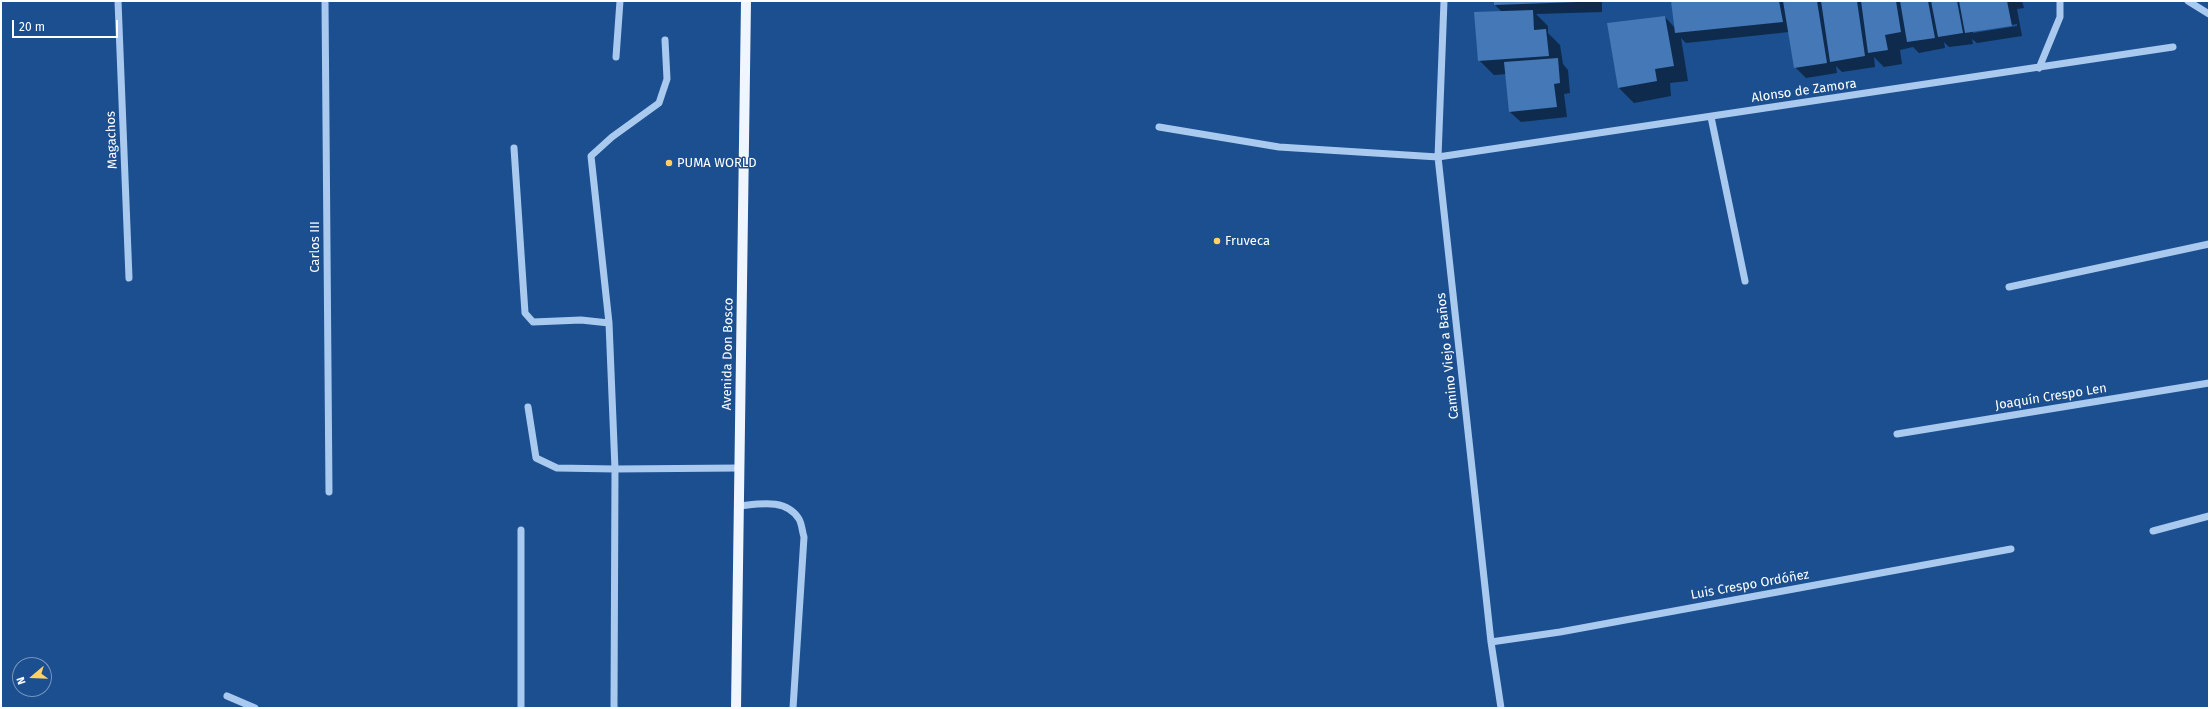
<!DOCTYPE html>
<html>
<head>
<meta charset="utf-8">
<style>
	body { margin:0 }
	#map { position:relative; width:2210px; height:709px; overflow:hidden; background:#1b4f8f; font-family:"Fira Sans",sans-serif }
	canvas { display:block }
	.frame { position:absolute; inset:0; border:2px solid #fff; pointer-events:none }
	.north { position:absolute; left:12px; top:657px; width:40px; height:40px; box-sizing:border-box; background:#1b4f8f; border:1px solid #7695bc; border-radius:50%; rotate:251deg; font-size:11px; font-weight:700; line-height:16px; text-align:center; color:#fff }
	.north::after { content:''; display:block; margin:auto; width:14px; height:18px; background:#ffd166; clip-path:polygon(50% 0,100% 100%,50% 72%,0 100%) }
	.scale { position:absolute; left:12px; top:20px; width:106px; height:18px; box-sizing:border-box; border:2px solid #fff; border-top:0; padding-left:5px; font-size:12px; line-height:14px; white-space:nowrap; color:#fff; -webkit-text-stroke:3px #1b4f8f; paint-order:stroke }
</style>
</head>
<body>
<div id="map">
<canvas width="2210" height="709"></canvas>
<div class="frame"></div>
<div class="north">N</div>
<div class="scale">20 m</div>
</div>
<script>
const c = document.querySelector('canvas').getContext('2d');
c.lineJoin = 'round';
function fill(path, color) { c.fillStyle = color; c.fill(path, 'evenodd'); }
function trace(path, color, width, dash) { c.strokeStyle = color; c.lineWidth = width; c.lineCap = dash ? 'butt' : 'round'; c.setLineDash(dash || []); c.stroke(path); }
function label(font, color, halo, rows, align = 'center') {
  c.font = font + ' "Fira Sans",sans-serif'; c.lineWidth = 3; c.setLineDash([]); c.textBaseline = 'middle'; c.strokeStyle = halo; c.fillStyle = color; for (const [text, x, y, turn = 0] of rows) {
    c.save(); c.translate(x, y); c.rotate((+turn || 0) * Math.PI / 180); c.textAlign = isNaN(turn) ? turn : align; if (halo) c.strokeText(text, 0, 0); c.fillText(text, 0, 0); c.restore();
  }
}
fill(new Path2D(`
	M1495 1H1602V12L1536 14 1548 26V33L1560 45 1563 64 1568 70 1570 93 1564 94 1567 117 1521 122 1510 112 1507 74 1494 75 1479 60 1502 12 1495 5Z
	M1672 1H1821L1822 3V1H2022L2024 8 2017 9 2022 36 1977 43 1972 39 1973 44 1949 47 1944 42 1945 48 1919 53 1913 47 1900 50 1902 64 1884 67 1874 57 1875 67 1842 72 1836 66 1837 73 1806 78 1795 67 1789 32 1686 43 1681 38 1688 81 1670 83 1671 96 1634 103 1619 88 1665 17 1675 28ZM2017 24V26L1973 33V31Z`), '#0007');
fill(new Path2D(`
	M1494 1H1577V2L1494 5Z
	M1671 1H1779L1783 22 1675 33Z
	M1783 1H1817L1827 63 1794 68Z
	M1821 1H1857L1865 56 1830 62Z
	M1861 1H1896L1901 32 1885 35 1888 50 1868 53Z
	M1900 1H1928L1935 38 1907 42Z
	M1931 1H1957L1963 33 1938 37Z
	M1959 1H2007L2012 26 1965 33Z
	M1533 10 1534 30 1546 29 1549 56 1478 61 1474 12Z
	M1665 16 1674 66 1655 69 1657 81 1618 88 1607 23Z
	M1558 58 1560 83 1554 84 1557 107 1509 112 1504 62Z`), '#4478b7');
trace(new Path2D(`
	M118 1 129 278
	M325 1 329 492
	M1444 1 1438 157 1491 642 1501 708
	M2188 1 2209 14
	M616 57 620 1
	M2039 68 2060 17V1
	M1711 117 1745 281
	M1159 127 1279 147 1438 157 2173 47
	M514 148 525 313 533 322 581 320 609 323 615 469 557 468 536 458 528 407
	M2009 287 2209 244
	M609 323 591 156 612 137 659 103 667 79 665 40
	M1897 434 2209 383
	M739 506C759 504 786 498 799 519 802 524 802 531 804 537L793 708
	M2153 531 2209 516
	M1491 642 1560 632 2011 549
	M227 696 255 708
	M521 708V530
	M614 708 615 469 739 468`), '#a9c9ee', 7);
trace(new Path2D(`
	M736 708 746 1`), '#f0f6ff', 10);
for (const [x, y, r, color] of [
	[669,163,4,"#ffd166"],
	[1217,241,4,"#ffd166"]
]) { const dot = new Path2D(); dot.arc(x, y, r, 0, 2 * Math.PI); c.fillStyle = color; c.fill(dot); trace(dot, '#1b4f8f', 1.5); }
label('13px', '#fff', '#1b4f8f', [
	["Alonso de Zamora",1804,91,-8],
	["Magachos",112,140,-92],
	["Carlos III",315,247,-90],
	["Avenida Don Bosco",728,354,-89],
	["Camino Viejo a Baños",1448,356,-96],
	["Joaquín Crespo Len",2051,397,-9],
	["Luis Crespo Ordóñez",1750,585,-10]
]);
label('13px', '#fff', '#1b4f8f', [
	["PUMA WORLD",677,163],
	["Fruveca",1225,241]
], 'left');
</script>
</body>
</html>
